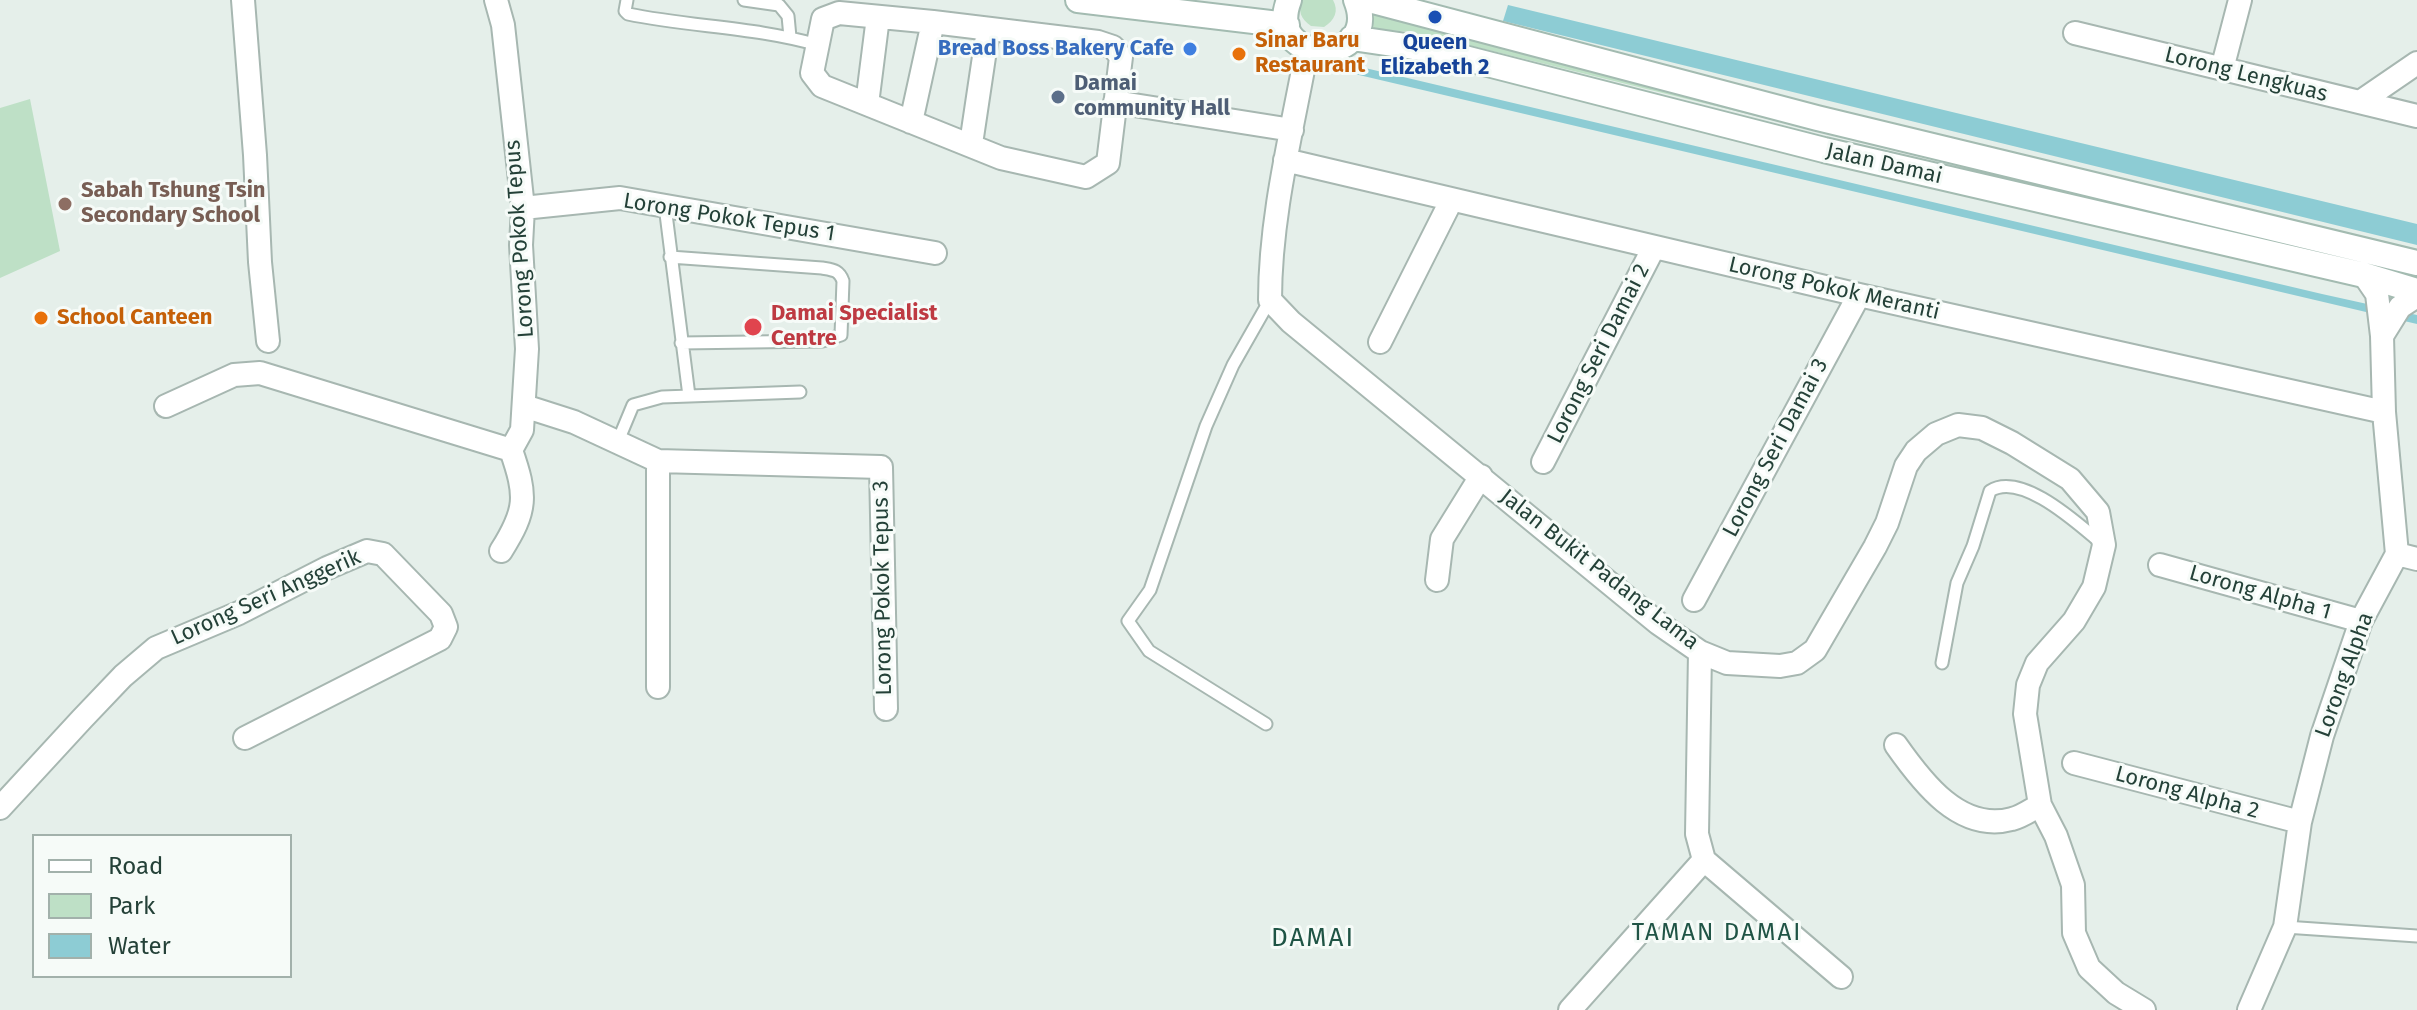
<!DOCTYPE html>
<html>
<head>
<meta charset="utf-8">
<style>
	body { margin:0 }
	#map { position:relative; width:2417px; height:1010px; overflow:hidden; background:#e5efea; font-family:"Fira Sans",sans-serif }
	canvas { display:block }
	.legend { position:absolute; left:32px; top:834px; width:260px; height:144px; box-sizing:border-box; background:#f6fbf8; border:2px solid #a2b1ab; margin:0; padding:10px 14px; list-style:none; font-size:24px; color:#244138 }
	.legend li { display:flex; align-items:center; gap:16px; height:40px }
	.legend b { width:40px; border:2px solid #a2b1ab }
</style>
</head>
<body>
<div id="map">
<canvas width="2417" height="1010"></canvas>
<ul class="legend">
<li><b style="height:10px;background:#fff"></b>Road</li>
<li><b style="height:22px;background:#bee0c6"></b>Park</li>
<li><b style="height:22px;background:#8dccd4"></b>Water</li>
</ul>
</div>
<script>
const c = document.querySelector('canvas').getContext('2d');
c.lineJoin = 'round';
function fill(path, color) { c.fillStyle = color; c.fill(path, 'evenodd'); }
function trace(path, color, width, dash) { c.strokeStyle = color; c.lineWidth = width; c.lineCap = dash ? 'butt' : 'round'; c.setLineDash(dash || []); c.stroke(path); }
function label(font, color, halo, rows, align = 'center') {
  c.font = font + ' "Fira Sans",sans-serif'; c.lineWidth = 6; c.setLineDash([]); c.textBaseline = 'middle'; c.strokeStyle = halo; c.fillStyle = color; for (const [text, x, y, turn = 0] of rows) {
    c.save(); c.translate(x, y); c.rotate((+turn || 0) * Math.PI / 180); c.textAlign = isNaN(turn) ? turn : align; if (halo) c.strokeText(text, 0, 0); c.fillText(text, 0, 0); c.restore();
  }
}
fill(new Path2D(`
	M1303 0H1333C1339 11 1335 20 1324 27L1311 26C1301 19 1297 11 1303 0Z
	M1368 8 2417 271V279L1468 45 1412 32 1361 28Z
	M30 99 60 251 0 278V108Z`), '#bee0c6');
fill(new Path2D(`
	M1508 5 2417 224V245L1503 21Z
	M1344 63 2322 294 2417 315V324L1342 71Z`), '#8dccd4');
const service = new Path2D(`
	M627 0 625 11 628 14C691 27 756 27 818 45
	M744 0 779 5 788 16 790 37
	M665 206 689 396
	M670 257 822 268C833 270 839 270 843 281L841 335 823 341 681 343
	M618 441 633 405 662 397 800 392
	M1942 663 1957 583 1973 546 1990 491C2021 471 2077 523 2100 542
	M1266 724 1149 651 1128 621 1150 590 1206 426 1233 365 1270 300
	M2285 927 2417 936`);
const minor = new Path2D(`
	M243 0 255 155 260 262 268 341
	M496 0 503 25 523 208 521 245 527 349 522 430 511 450C527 496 527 510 501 551
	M2075 33 2417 116
	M1307 49C1292 131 1270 216 1270 300L1291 322 1658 623 1700 652 1727 663 1780 666 1797 663 1815 650 1875 547 1887 523 1906 466 1916 451 1936 434 1958 425 1982 428 2012 443 2070 479 2098 512 2104 545 2094 587 2074 621 2037 663 2028 685 2025 714 2040 805 2056 836 2073 885 2074 933 2089 968 2116 993 2144 1010
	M2222 69 2240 0
	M1115 102 1292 130
	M2360 102 2417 63
	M867 104 878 17
	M911 122 933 22 1098 42 1113 47 1121 57 1108 163 1086 177 1001 158 822 86 812 73 823 19 839 13 933 22
	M971 144 988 30
	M1285 160 1859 295 2384 412
	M523 208 620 198 935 253
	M2382 336 2400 307 2417 296
	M1380 342 1451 201
	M166 406 234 375 260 373 511 450
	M524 406 574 422 658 461 881 467 886 709
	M1543 462 1654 247
	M2397 554 2417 559
	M2160 565 2361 621
	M1437 580 1442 539 1481 476
	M1694 600 1859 295
	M1700 652 1697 834 1704 860 1841 977
	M658 687V461
	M1896 745C1922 782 1960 833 2012 819 2021 817 2031 810 2040 805
	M2074 763 2300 822
	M0 808 82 719 123 676 156 648 239 613 327 568 367 551 383 554 441 614 446 627 440 639 245 738
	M1570 1010 1704 860
	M2249 1010 2285 927 2300 822 2322 736 2361 621 2397 554 2384 412 2382 336 2377 294 2364 275`);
const secondary = new Path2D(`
	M1078 0 1287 25
	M1289 0C1263 68 1383 67 1356 0
	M1369 0 1817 118 2417 263
	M1352 38 1433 50 1824 150 2364 275 2417 291`);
trace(service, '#a7b7b1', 15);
trace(minor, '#a7b7b1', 26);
trace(secondary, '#a3bbb1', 28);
trace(service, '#fff', 11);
trace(minor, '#fff', 22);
trace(secondary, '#fff', 24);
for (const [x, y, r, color] of [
	[1435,17,8,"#1a4fb4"],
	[1190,49,8,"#3f7fe0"],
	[1239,54,8,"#e8710a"],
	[1058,97,8,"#5c6f8a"],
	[65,204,8,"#8d6e63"],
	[41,318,8,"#e8710a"],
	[753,327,10,"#e0444e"]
]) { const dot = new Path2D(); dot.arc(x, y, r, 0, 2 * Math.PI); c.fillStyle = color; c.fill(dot); trace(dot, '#f6fbf8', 3); }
label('bold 22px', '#c56008', '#f6fbf8', [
	["Sinar Baru",1255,41],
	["Restaurant",1255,66],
	["School Canteen",57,318]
], 'left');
label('bold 22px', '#164399', '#f6fbf8', [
	["Queen",1435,43],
	["Elizabeth 2",1435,68]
]);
label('bold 22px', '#366cbe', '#f6fbf8', [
	["Bread Boss Bakery Cafe",1174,49]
], 'right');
label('22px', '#244138', '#f6fbf8', [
	["Lorong Lengkuas",2246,75,14],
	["Jalan Damai",1884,164,13],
	["Lorong Pokok Tepus 1",729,218,9],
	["Lorong Pokok Tepus",520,239,-94],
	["Lorong Pokok Meranti",1834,289,13],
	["Lorong Seri Damai 2",1599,354,-63],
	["Lorong Seri Damai 3",1776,448,-62],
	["Jalan Bukit Padang Lama",1599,570,38],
	["Lorong Pokok Tepus 3",883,588,-91],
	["Lorong Alpha 1",2260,593,16],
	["Lorong Seri Anggerik",266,598,-24],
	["Lorong Alpha",2345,675,-70],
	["Lorong Alpha 2",2187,793,15]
]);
label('bold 22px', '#4e5e75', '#f6fbf8', [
	["Damai",1074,84],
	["community Hall",1074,109]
], 'left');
label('bold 22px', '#785e54', '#f6fbf8', [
	["Sabah Tshung Tsin",81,191],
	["Secondary School",81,216]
], 'left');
label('bold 22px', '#be3a42', '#f6fbf8', [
	["Damai Specialist",771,314],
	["Centre",771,339]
], 'left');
c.letterSpacing = '2px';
label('24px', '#1f5445', '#f6fbf8', [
	["TAMAN DAMAI",1717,933]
]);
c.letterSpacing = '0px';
c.letterSpacing = '2px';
label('26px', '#1f5445', '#f6fbf8', [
	["DAMAI",1313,939]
]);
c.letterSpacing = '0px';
</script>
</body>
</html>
